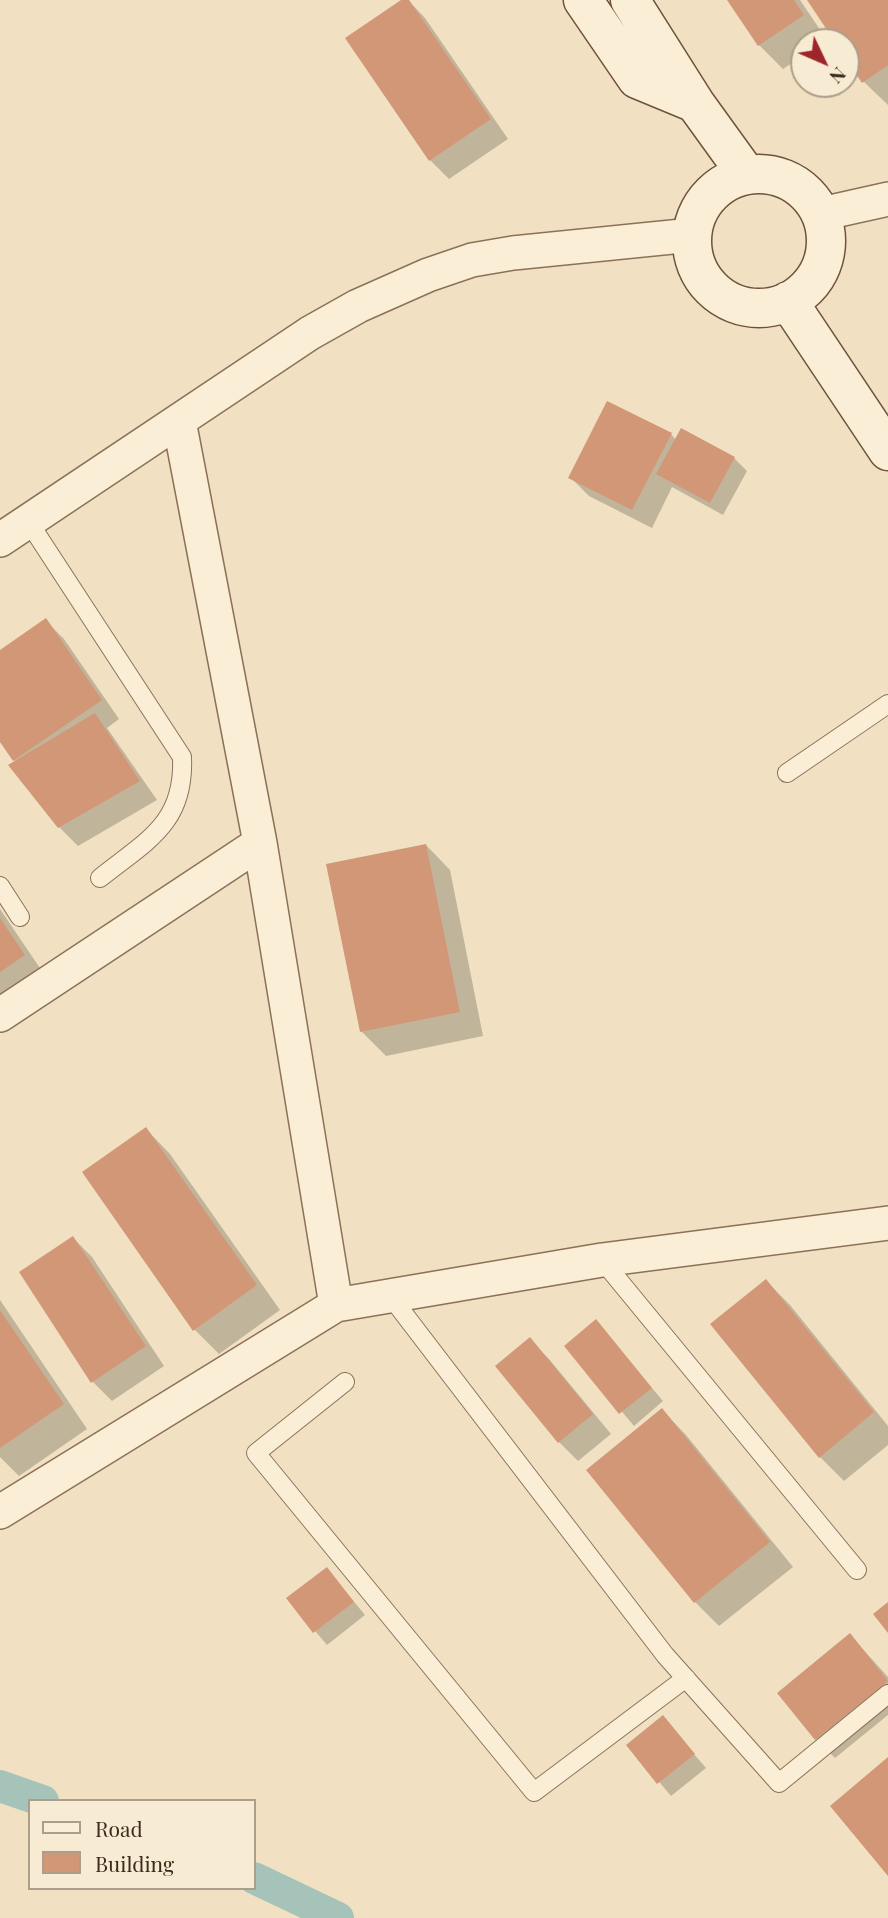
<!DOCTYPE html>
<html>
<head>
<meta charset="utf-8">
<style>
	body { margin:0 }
	#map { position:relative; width:888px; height:1918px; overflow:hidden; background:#f1e1c2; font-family:"Playfair Display",serif }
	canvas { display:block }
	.legend { position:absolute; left:28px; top:1799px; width:228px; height:91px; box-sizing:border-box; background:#f7ebd3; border:2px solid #ac9e8a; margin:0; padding:9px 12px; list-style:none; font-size:21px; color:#3b2a1d }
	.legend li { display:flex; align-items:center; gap:14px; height:35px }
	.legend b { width:35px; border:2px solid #ac9e8a }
	.north { position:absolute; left:790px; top:28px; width:70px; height:70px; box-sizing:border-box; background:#f7ebd3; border:2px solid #ac9e8a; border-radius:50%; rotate:134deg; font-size:19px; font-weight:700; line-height:28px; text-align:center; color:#3b2a1d }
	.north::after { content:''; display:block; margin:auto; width:24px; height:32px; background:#9e252c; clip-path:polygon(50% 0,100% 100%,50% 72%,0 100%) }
</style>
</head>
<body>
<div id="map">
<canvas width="888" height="1918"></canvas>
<ul class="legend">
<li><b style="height:9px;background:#fbeed6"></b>Road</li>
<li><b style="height:19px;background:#d19776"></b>Building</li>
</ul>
<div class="north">N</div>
</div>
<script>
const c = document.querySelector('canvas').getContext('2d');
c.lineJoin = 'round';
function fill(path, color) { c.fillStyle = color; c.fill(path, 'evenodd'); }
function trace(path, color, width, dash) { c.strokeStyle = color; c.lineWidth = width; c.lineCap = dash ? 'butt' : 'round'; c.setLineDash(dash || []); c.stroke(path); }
fill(new Path2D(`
	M404 0H408L425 18 508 139 449 179 430 160Z
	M729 0H800L827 40 804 42V55L783 69 759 45Z
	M809 0H888V105L863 81 846 56V42H837Z
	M671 434 676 440 734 458 747 471 723 515 672 487 652 528 589 496 570 477Z
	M45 620 64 639 119 719 107 728 157 800 78 846 59 827 0 739V652Z
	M426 845 450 870 483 1036 386 1056 362 1032Z
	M0 909 48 980 0 1012Z
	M146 1129 170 1154 280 1310 219 1354 194 1329Z
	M73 1238 92 1257 164 1366 112 1401 93 1382Z
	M766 1281 790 1305 888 1426V1445L844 1481 820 1457Z
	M0 1300 87 1429 19 1476 0 1457Z
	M596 1322 663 1401 634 1426 567 1346Z
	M530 1340 549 1359 611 1434 578 1461 559 1442Z
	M662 1410 686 1435 793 1567 719 1626 695 1602 588 1470Z
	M327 1569 365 1615 327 1645 288 1599Z
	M850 1635 888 1677V1715L835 1758 816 1739Z
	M662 1717 706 1768 671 1796 628 1745Z`), '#0003');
trace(new Path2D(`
	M0 1786 43 1801
	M254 1878 338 1918`), '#a5c3b9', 32);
fill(new Path2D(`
	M401 0H409L491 119 429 161 345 38Z
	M727 0H794L804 15 758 46Z
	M807 0H888V65L862 83 846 59V42H835Z
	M607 401 672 433 632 510 568 478Z
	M681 428 735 457 710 503 656 474Z
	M46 618 102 700 13 761 0 742V650Z
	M95 713 140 781 58 828 8 765Z
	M426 844 460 1012 360 1032 326 864Z
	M0 918 25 955 0 972Z
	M146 1127 257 1285 193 1331 82 1172Z
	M73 1236 146 1346 91 1383 19 1272Z
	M766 1279 874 1412 819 1458 710 1324Z
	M0 1310 64 1404 0 1448Z
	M596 1319 652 1388 619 1414 564 1346Z
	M530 1337 593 1414 558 1443 495 1366Z
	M662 1408 770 1542 694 1603 586 1470Z
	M327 1567 354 1602 313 1633 286 1598Z
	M888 1602V1633L873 1614Z
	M850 1633 888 1681 815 1740 777 1693Z
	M663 1715 695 1754 657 1784 626 1745Z
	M888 1757V1876L830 1806Z`), '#d19776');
const lane = new Path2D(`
	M28 521 182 757C185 824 146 841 100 878
	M787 773 888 704
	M0 886 20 917
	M602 1260 857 1570
	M391 1297 665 1655 779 1783 888 1694
	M345 1382 256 1453 534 1792 686 1678`);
const street = new Path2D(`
	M821 214 888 199
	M179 421 260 843 336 1305
	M0 540 310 333 358 306 428 275 472 260 513 253 692 235
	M0 1015 260 843
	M0 1512 336 1305 602 1260 888 1223`);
const secondary = new Path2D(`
	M583 0 637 79 695 103
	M630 0 695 103 747 175
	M692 241a67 67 0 1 1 134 0a67 67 0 1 1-134 0Z
	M788 301 888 451`);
trace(lane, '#8c7158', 20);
trace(street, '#8c7158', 36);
trace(secondary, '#6e523b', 41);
trace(lane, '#fbeed6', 18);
trace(street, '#fbeed6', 33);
trace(secondary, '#fbeed6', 38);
</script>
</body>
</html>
